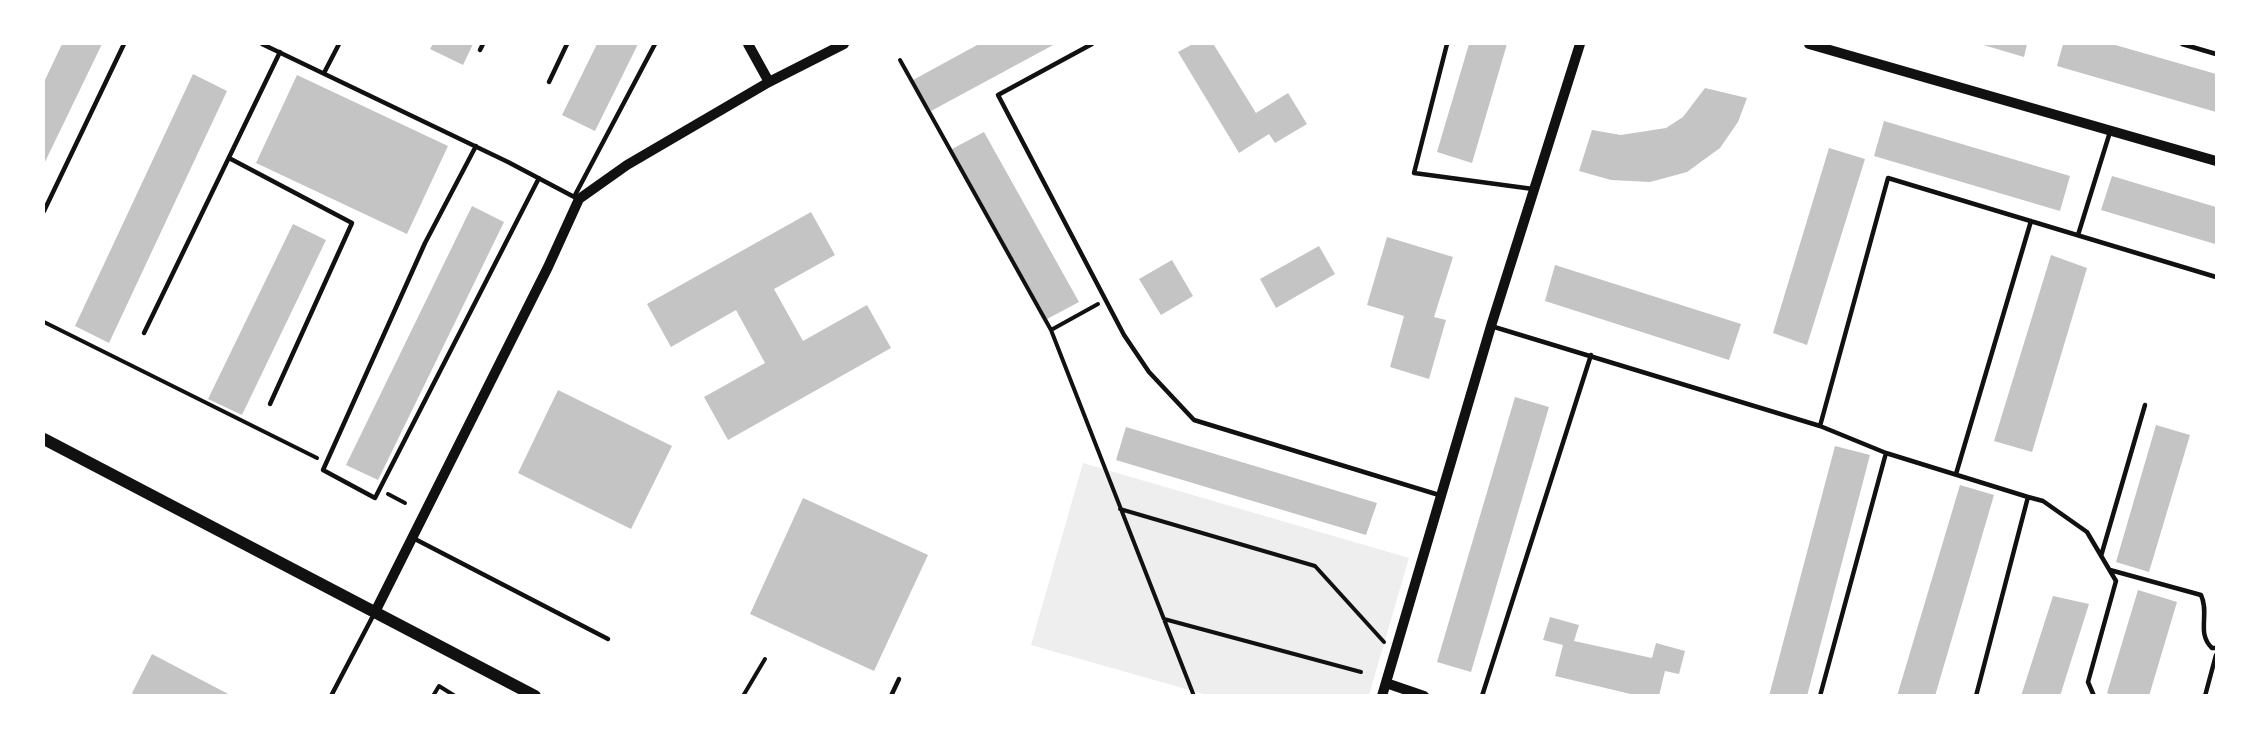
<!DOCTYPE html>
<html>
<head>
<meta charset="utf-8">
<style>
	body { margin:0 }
	#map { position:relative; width:2260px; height:739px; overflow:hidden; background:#fff; font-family:Literata,serif }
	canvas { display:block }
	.frame { position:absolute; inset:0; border:45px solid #fff; pointer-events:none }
</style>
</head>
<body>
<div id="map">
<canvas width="2260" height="739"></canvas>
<div class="frame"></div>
</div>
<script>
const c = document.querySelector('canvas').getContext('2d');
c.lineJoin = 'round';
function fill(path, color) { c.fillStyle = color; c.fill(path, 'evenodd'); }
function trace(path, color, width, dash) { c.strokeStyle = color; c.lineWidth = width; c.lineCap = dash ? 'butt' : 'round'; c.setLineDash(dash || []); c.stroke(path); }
fill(new Path2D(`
	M1083 463 1409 558 1369 695H1207L1031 645Z`), '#eee');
fill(new Path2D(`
	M62 44H102L44 164V82Z
	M433 44H473L463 65 430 49Z
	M597 44H638L595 131 562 115Z
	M979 44H1055L931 111 913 80Z
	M1193 44H1217L1214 45 1256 113 1288 93 1307 124 1275 143 1269 134 1239 153 1178 52Z
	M1469 44H1507L1472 163 1437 152Z
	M1980 44H2027L2024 57Z
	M2063 44H2112L2216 74V112L2057 66Z
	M193 74 227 91 109 343 75 326Z
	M297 75 448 146 407 234 256 163Z
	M1705 88 1747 98 1738 122 1720 148 1687 172 1650 182 1611 180 1579 171 1592 130 1621 135 1666 128 1683 117Z
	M1884 121 2070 176 2060 211 1874 156Z
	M984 132 1079 302 1047 319 952 149Z
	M1829 148 1865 159 1807 345 1773 333Z
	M2112 176 2216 207 2215 244 2101 210Z
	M472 206 504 222 378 480 346 465Z
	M811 212 835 255 774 289 803 341 867 305 891 348 728 440 704 397 765 363 736 310 671 347 647 304Z
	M293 224 326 240 242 415 208 399Z
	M1387 237 1453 257 1434 317 1446 320 1429 379 1390 367 1404 316 1367 305Z
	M1319 246 1335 274 1276 308 1260 279Z
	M2051 255 2087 268 2032 452 1994 441Z
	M1172 260 1193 296 1161 315 1139 279Z
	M1555 265 1741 324 1729 360 1545 301Z
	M558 390 672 446 631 529 518 473Z
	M1515 397 1549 407 1471 672 1437 662Z
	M2156 425 2190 435 2149 572 2116 562Z
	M1126 427 1377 503 1366 535 1116 460Z
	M1835 446 1870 455 1807 696H1769Z
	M1960 485 1994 495 1935 696H1897Z
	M803 498 928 555 874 671 750 614Z
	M2138 590 2177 602 2149 696H2114L2107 693Z
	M2053 596 2089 604 2060 696H2021Z
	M1550 617 1579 625 1574 641 1652 658 1656 643 1685 651 1679 674 1665 671 1659 696H1639L1555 676 1563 645 1543 640Z
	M152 654 232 696H136L132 693Z`), '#c4c4c4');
trace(new Path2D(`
	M900 60 1051 330
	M1098 304 1051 330 1194 696
	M44 322 317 458
	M388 494 405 503
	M1120 509 1315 566 1384 642
	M1164 619 1361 672
	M433 696 439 686 455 696
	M743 696 765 659`), '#111', 4);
trace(new Path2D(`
	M262 44 508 162 578 199
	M1092 44 998 95 1124 335 1149 372 1194 420 1439 495
	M1447 44 1414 173 1533 189
	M2182 44 2216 54
	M480 50 483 44
	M324 73 339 44
	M549 82 567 44
	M476 146 425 243 323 470 375 498 539 178
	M229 158 352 223 270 404
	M574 197 655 44
	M44 211 124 44
	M2078 235 2110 132
	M1491 326 1820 426 1888 178 2216 277
	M144 333 280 52
	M1820 426 1886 453 2028 497 1976 696
	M1956 474 2031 221
	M2028 497 2043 501 2087 532 2116 581 2088 682 2094 696
	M413 538 608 639
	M2101 556 2145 405
	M2110 570 2201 595C2210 614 2196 633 2212 648H2216
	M331 696 374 614
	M891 696 899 679
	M1482 696 1591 355
	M1820 696 1886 453
	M2205 696 2216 655`), '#111', 4.5);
trace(new Path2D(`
	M748 44 769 82
	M1809 44 2216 161
	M375 612 548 267 579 199 627 165 769 82 844 44
	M1386 683 1424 696
	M1382 696 1491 326 1580 44`), '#111', 10);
trace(new Path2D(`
	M44 439 535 696`), '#111', 12);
</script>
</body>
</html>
